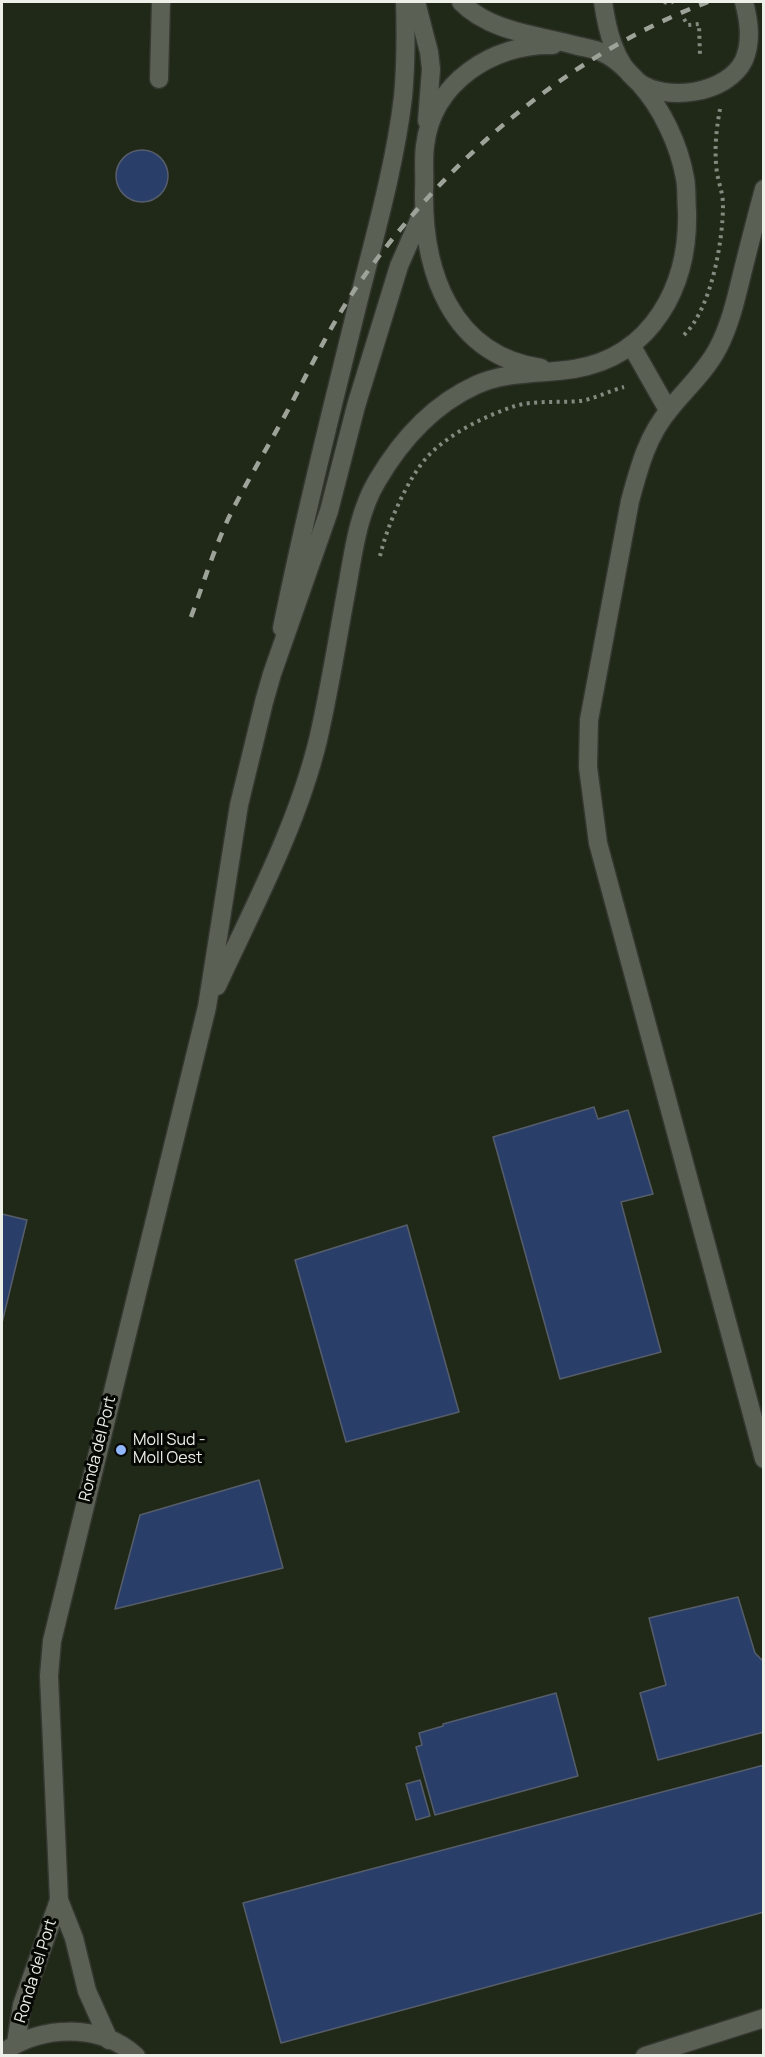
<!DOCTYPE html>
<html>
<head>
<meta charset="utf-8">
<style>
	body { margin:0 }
	#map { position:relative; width:765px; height:2057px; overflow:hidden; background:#191f13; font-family:Manrope,sans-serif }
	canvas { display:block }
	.frame { position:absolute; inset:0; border:3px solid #ecf0e8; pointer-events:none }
</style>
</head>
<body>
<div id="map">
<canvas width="765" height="2057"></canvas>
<div class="frame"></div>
</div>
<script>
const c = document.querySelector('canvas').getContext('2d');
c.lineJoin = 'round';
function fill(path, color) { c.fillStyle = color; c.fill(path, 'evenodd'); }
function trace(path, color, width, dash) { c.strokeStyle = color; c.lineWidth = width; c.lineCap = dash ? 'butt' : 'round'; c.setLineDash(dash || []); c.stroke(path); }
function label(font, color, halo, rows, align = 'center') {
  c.font = font + ' Manrope,sans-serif'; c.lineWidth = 6; c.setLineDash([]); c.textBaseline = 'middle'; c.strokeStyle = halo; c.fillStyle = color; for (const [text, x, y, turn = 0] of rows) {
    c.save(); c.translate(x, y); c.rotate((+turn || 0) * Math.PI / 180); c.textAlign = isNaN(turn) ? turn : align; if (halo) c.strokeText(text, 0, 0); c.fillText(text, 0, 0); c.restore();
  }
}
fill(new Path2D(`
	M2 2H763V2055H2Z`), '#202817');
const building = new Path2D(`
	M116 176a26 26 0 1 1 52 0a26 26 0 1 1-52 0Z
	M594 1107 598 1119 628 1110 653 1194 621 1202 661 1352 560 1379 493 1137Z
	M2 1214 27 1220 2 1323Z
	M407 1225 459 1412 346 1442 295 1260Z
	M259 1480 283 1568 115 1609 140 1515Z
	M738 1597 755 1653 764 1662V1732L658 1760 640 1693 666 1685 649 1618Z
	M556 1693 578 1776 435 1815 416 1747 422 1745 419 1733 443 1726V1724Z
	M764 1765V1912L281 2043 243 1903Z
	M420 1780 430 1816 416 1820 406 1784Z`);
fill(building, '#293f69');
trace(building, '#565d6a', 1.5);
const lane = new Path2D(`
	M603 2C607 29 614 62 637 81 665 103 728 94 744 60 752 41 749 21 744 2
	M159 79 161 2
	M764 189C756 218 749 246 742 274 736 299 730 325 718 348 706 371 686 389 670 409 647 436 639 468 630 501L589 720 588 767 598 843 764 1459
	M631 345 668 410
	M282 628C303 525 328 424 353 323 371 248 394 173 403 97 406 65 406 33 405 2`);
const street = new Path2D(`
	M416 2 429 52 431 69 427 121
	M541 368C451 355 423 271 424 192 425 176 423 161 425 146 432 83 493 43 553 45
	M217 986C254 906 297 826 318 740 330 688 338 635 348 582 354 548 359 511 377 481 401 440 432 405 476 385 507 371 542 374 574 369 653 356 689 285 687 211 686 200 687 188 685 178 679 145 662 108 639 83 630 73 615 58 603 53 596 49 586 48 578 46 538 35 490 32 461 2
	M109 2040 87 1991 74 1938 59 1900 49 1676 52 1641 207 1007 239 805 264 702 272 674 329 511 356 406 399 266 423 211
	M16 2043 22 2005 59 1900
	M2 2053C40 2026 98 2022 136 2056
	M645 2056 764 2018`);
trace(lane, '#333730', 21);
trace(street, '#333730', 21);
trace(new Path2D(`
	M664 2 667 3 673 2 676 6
	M684 19 688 25 699 24 700 56
	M684 335C711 309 723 242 723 205 723 194 719 184 717 173 714 151 716 131 720 109
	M380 556C387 526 407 479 428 456 450 433 485 416 515 406 536 400 558 403 580 401 594 399 609 391 624 387`), '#858a80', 4, [3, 4.5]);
trace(lane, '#5a6053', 18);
trace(street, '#5a6053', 18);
trace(new Path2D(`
	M191 617C204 582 215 545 232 511 250 476 270 443 289 408 313 363 335 316 365 275 450 157 571 53 708 2`), '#9ea39a', 4.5, [10, 10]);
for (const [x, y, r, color] of [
	[121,1450,6,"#91b8fd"]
]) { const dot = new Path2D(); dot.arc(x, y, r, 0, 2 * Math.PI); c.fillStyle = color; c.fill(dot); trace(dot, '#060804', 2); }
label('16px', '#ecf0e8', '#060804', [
	["Moll Sud -",133,1441],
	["Moll Oest",133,1459]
], 'left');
label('16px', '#ecf0e8', '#060804', [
	["Ronda del Port",98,1449,-76],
	["Ronda del Port",36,1971,-73]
]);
</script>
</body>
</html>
